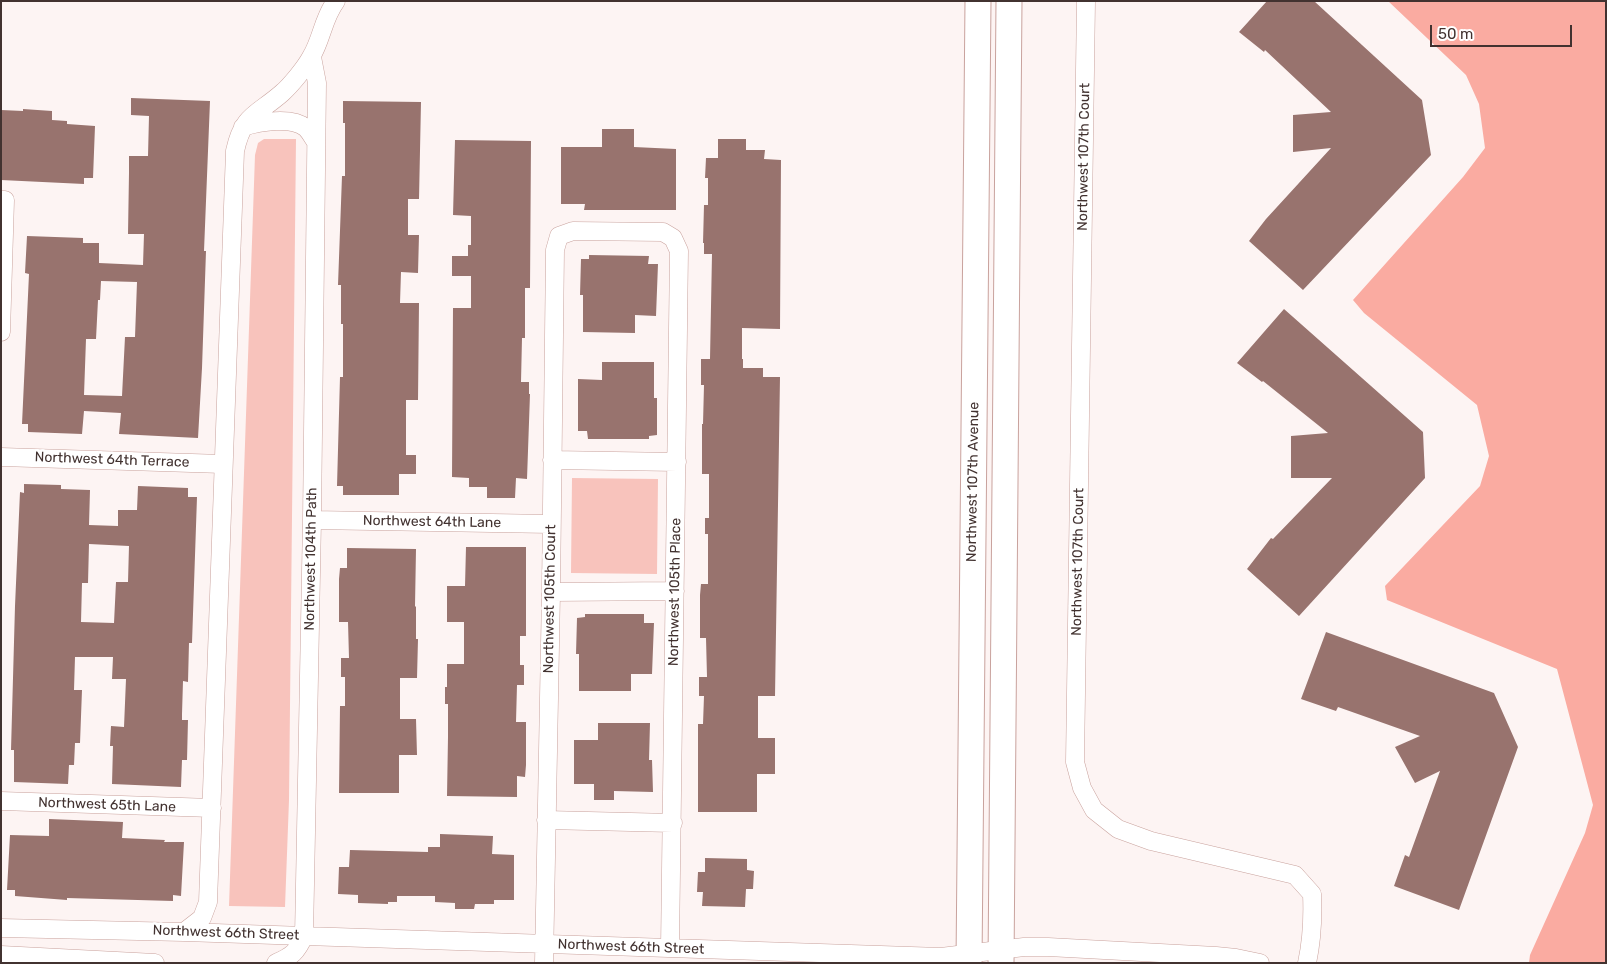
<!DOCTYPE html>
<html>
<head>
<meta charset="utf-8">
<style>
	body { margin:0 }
	#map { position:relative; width:1607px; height:964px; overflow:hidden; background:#fdf4f3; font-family:Rubik,sans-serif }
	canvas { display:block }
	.frame { position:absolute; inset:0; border:2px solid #423230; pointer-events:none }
	.scale { position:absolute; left:1430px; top:25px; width:142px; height:22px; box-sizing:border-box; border:2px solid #423230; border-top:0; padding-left:6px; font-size:15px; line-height:18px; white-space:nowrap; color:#423230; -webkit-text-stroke:4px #fff; paint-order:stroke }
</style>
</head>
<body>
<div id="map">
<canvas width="1607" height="964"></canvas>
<div class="frame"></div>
<div class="scale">50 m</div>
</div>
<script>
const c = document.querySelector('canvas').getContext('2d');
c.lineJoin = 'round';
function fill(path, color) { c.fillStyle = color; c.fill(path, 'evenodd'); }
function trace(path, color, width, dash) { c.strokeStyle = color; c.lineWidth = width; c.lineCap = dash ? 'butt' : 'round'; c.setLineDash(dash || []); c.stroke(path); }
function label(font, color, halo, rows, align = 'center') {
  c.font = font + ' Rubik,sans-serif'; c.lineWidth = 5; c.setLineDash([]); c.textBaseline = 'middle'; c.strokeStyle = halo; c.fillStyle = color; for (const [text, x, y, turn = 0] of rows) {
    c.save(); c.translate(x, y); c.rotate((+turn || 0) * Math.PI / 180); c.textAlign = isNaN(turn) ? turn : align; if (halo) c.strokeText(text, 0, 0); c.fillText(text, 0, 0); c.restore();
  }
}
fill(new Path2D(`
	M264 139H296L289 800 285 907 229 906 255 155 258 143Z
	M572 478 658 479 657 574 571 573Z`), '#f8c3bc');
fill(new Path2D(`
	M1388 1H1606V963H1529L1530 955 1585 833 1593 805 1557 669 1387 600 1385 586 1480 486 1489 456 1477 405 1364 313 1353 300 1463 177 1485 148 1479 104 1466 75Z`), '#faaba1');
fill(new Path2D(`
	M1267 1H1314L1422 100 1431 155 1303 290 1249 241 1266 219 1331 148 1293 152V115L1331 112 1265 50 1264 52 1239 32Z
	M131 98 210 101 204 251H206L202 368 198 438 119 434 121 413 84 411 82 434 28 432V424H22L29 274 25 273 27 236 83 238V243H99V263L143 265 144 234H128L129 173V156H148L149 116 131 115ZM101 281 137 282 135 337H125L122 396 84 395 86 339H96L98 300H100Z
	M343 101 421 102 419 199H408V235H419L418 273 401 272 400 303H419L418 400H406V455H416V474H399V495H343V486H337L340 377H343V324H341V285H338L342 176H345V123H343Z
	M23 109 52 111V120L67 121V124L95 126 93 178H84V184L1 180V110L23 111Z
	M602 129H634V147L676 149V210H584L585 204H561V147H602Z
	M718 139H746V150H765L764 159 781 160 780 329 742 328V359H743V368H763V377H780L775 696H758V738H775V774H757V812H698V724H703L704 696H699V677H707L706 638H700V595L701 584H708V534H705V518H709V474H702V424H703L704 385H701V359H710L712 254H704V243H703L704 205H708V178H705L706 158H718Z
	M455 140 531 141 530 288H525V338H522L521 382H529V394H530L527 479 516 478 515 498H487V487H469V478L452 477 453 308H471V276H452V256H468V245H471V216L453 215Z
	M589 255 649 256 648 264H658L656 316 635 315V333L583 332V295H580L581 259H589Z
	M1284 309 1423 432 1425 478 1299 616 1247 569 1271 538 1273 539 1332 478H1291V436L1328 433 1263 381 1262 382 1237 363Z
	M602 362H654V398H657V435L649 436V439H588L587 431H578V379L602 380Z
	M24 484 61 485V489L90 490 89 525 118 526V510H137L138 486 188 488V497H197L192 643H189L188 682 183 681 182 714V720H188L187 760H182L181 787 112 784 113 746H110L111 726 124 727 126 679H112L113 657H75L74 690H82L80 743H75L74 765H69L68 784 14 782V750H11L15 606 20 492 24 493ZM89 544 129 546 128 582H116L114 623 81 622 82 583H88Z
	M466 547H526V636H520V665H524V685H517L516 722H526V765L525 777 517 776V797L447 796 448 737V704H445V687H447V664H464V622H447V586H465Z
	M347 548 416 549 415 606 416 607V639H418L417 678H400V719H416L417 755H399V793H339L340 706H345V677H341V658H349L348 622H339V579L340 568H347Z
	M585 614H644V623H654L652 674H631V691H579V654H576L577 618 585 617Z
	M1326 632 1494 693 1518 747 1459 910 1394 886 1405 855 1409 857 1440 771 1415 783 1395 747 1420 736 1338 707 1336 711 1301 699Z
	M598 723H650L649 760H652L653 792 614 791V800H594V784H574V740H598Z
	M49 819 123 822 122 838 165 840 164 842H184L181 896 173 895V901L67 898V900L15 896V890H7L10 835 49 836Z
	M440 834 493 836 492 854 514 855V900H494V904H475L474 909H455V903L435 902V896H397V902H388V904L358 903V895L338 894 339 867H349L350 850 428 852V847H440Z
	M705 858 747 859V870L754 871 753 889H746L745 907 702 906 703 892H697L698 872H705Z`), '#98736e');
const street = new Path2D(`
	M1086 1 1075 762 1082 788 1094 810 1118 829 1151 841 1295 875 1312 894C1313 917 1312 940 1307 963
	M243 127C259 122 292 116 306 128 310 132 313 138 316 142
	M1 200H5L1 332
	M1 457 223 464
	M552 460 677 462
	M312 520 551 524
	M551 592 675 591
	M1 801 212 808
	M546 820 673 823
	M1 928 184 932 941 957 1024 947H1048L1216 956 1236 958 1260 963
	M184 932 202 918 208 902 235 151C243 114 257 115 282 93 291 85 305 68 311 57 322 39 323 18 336 1
	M1 955 155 963
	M276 963C292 956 297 952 304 936L312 520 317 83 312 57
	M544 963 551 592 555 250 559 236 573 231 663 232 673 238 679 251 670 948`);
const secondary = new Path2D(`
	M969 963 978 1
	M1001 963 1009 1`);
trace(street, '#c9a29d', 19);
trace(secondary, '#c9a29d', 27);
trace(street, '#fff', 18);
trace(secondary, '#fff', 25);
label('14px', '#423230', '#fff', [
	["Northwest 107th Court",1084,157,-89],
	["Northwest 64th Terrace",112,460,2],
	["Northwest 107th Avenue",973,482,-89],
	["Northwest 64th Lane",432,522,1],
	["Northwest 104th Path",311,559,-89],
	["Northwest 107th Court",1078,562,-89],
	["Northwest 105th Place",675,592,-89],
	["Northwest 105th Court",550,599,-89],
	["Northwest 65th Lane",107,805,2],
	["Northwest 66th Street",226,933,2],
	["Northwest 66th Street",631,947,2]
]);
</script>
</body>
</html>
